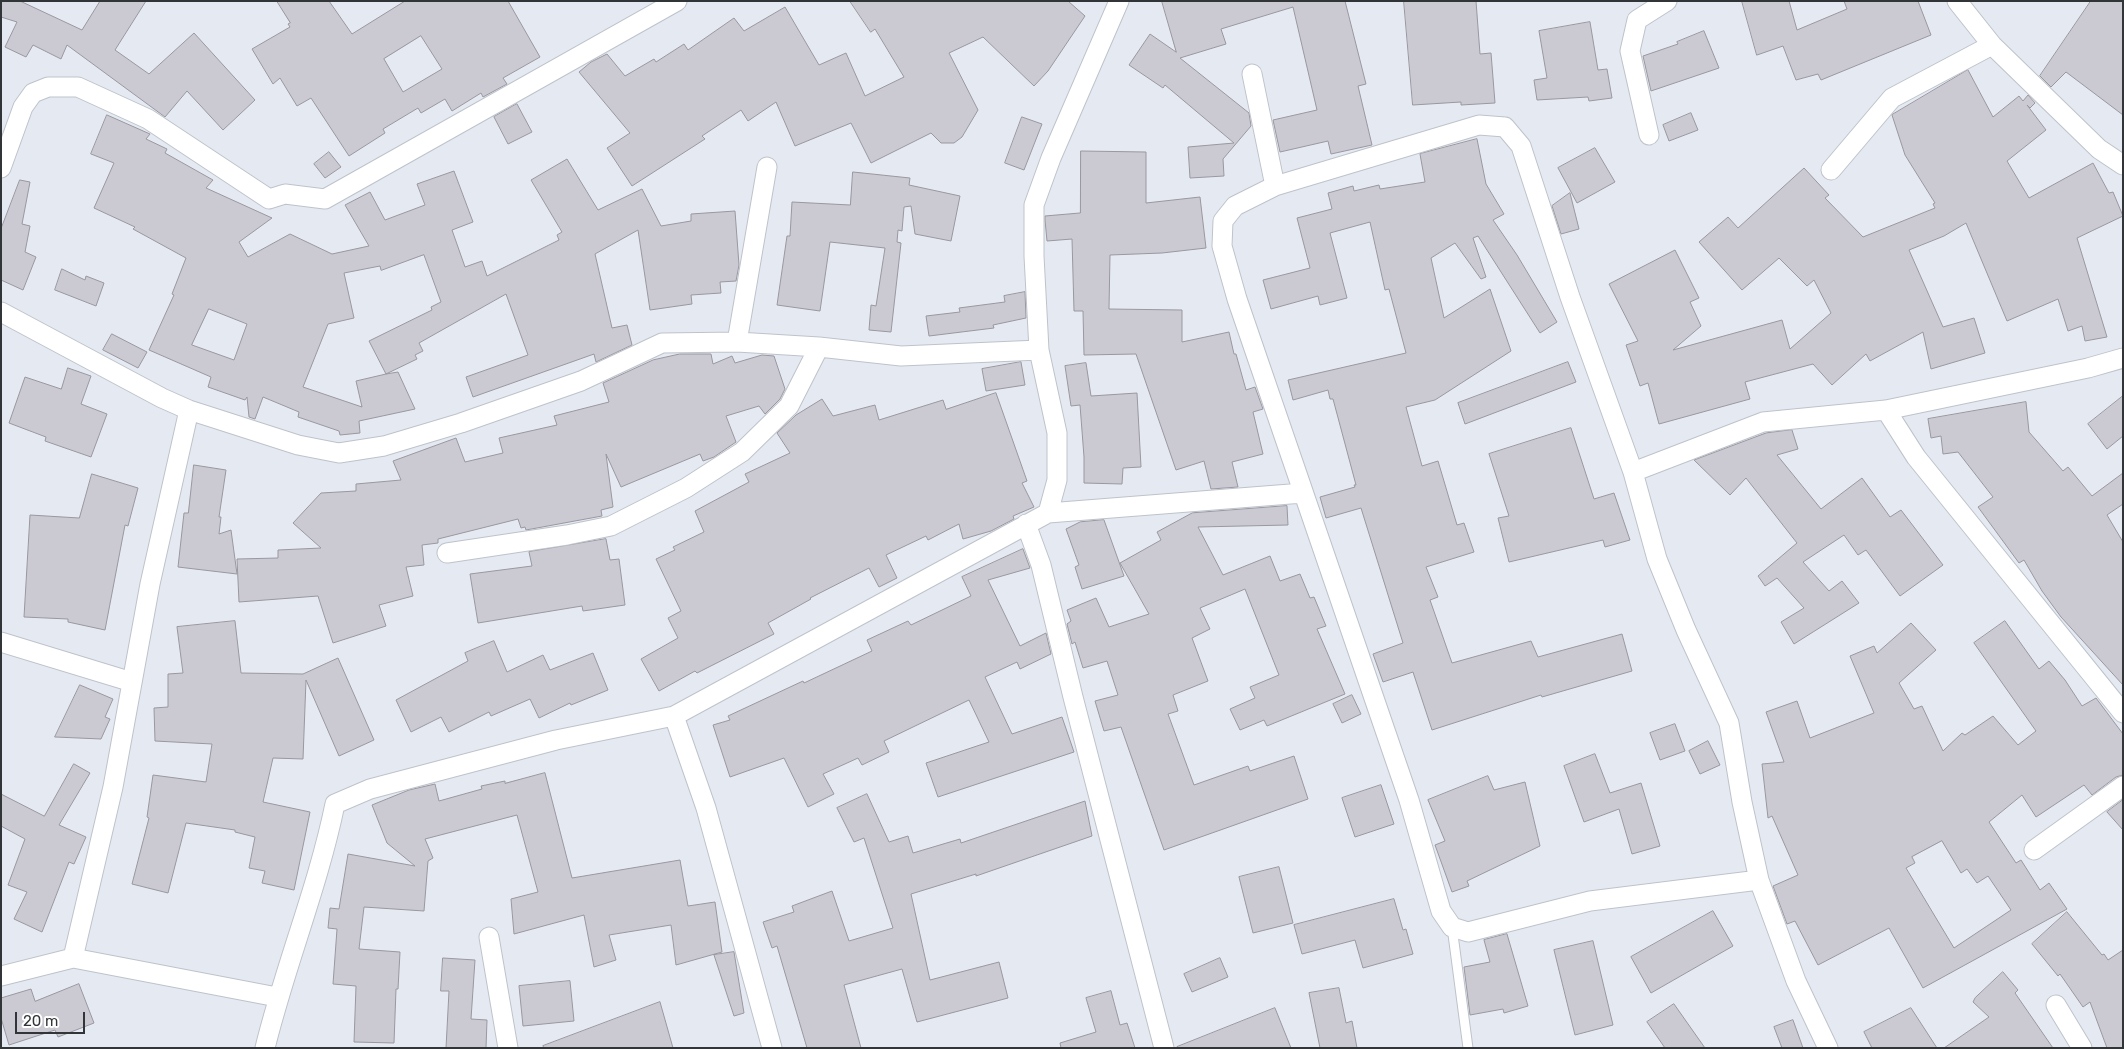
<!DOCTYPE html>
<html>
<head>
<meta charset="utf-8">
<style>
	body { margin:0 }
	#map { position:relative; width:2124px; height:1049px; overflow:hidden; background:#e5eaf2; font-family:Rubik,sans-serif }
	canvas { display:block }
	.frame { position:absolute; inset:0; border:2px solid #323538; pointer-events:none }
	.scale { position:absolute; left:15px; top:1012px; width:70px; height:22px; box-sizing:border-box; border:2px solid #323538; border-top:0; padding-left:6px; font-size:15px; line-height:18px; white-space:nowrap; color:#323538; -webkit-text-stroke:4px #fff; paint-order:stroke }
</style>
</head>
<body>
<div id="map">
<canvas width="2124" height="1049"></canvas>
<div class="frame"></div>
<div class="scale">20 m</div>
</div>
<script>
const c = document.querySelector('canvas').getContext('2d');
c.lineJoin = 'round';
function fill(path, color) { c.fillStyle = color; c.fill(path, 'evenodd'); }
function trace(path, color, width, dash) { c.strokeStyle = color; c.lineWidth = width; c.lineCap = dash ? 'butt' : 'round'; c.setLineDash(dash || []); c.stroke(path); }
const building = new Path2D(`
	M1 1H20L82 30 100 1H146L115 50 149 74 194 33 255 100 223 130 187 91 165 117 67 45 61 59 33 45 26 57 5 47 17 22 1 17Z
	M277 1H329L352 34 405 1H508L540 57 503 78 507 84 483 97 481 93 452 111 445 99 421 113 418 108 383 129 385 133 349 156 311 98 297 106 280 78 273 84 252 49 290 27 288 24 290 23ZM421 36 442 69 403 92 384 59Z
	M850 1H1068L1085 16 1048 71 1034 86 983 37 949 53 978 110 962 137 954 143H941L931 133 871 163 851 123 795 146 776 102 748 121 741 110 702 136 705 139 632 186 607 148 630 133 579 72 591 62 607 54 625 76 654 59 656 62 684 44 688 50 734 18 744 31 785 7 819 65 846 53 865 96 904 77 875 29 871 32Z
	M1162 1H1345L1366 84 1358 86 1372 145 1331 154 1328 141 1280 152 1273 120 1317 110 1293 7 1221 29 1226 44 1180 58 1249 113 1251 126 1223 159 1224 176 1190 178 1188 147 1234 143 1165 85 1163 88 1129 65 1150 34 1176 52Z
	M1404 1H1476L1480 54 1491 53 1495 103 1461 105V102L1413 105Z
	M1742 1H1789L1797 30 1847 9 1844 1H1918L1931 35 1821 80 1818 74 1796 80 1783 46 1757 55Z
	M2091 1H2123V115L2066 72 2051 87 2040 76Z
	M1590 22 1598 70 1607 69 1612 98 1589 101 1588 97 1537 100 1534 80 1547 78 1539 31Z
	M1704 31 1719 68 1651 91 1643 56 1678 44 1677 42Z
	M1968 70 1993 117 2019 96 2023 101 2028 95 2035 103 2030 108 2027 105 2046 130 2007 161 2029 198 2093 163 2109 193 2113 192 2123 216 2077 238 2107 337 2085 341 2082 326 2068 331 2058 299 2007 321 1966 223 1944 236 1909 250 1943 327 1974 318 1985 353 1931 369 1923 332 1870 361 1866 354 1832 385 1813 364 1745 382 1750 399 1659 424 1648 383 1640 386 1626 345 1638 341 1609 284 1675 250 1699 298 1690 302 1701 326 1673 350 1782 320 1790 349 1831 313 1814 280 1807 286 1779 258 1742 290 1699 242 1728 217 1738 228 1804 168 1829 195 1825 198 1863 237 1935 208 1933 204 1935 203 1905 155 1892 115Z
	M517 104 532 132 508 144 494 117Z
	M1691 113 1698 130 1669 141 1663 125Z
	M107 115 150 134 146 139 167 149 165 153 213 180 206 188 272 218 239 242 248 257 290 234 332 254 369 246 345 205 370 192 385 220 425 205 417 184 454 171 473 222 452 230 465 267 482 261 487 276 559 240 557 235 562 232 531 180 567 159 598 210 642 189 661 226 691 221V214L735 211 739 265 736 281 720 282 721 293 691 295 692 304 650 310 638 230 595 254 612 328 627 325 632 345 596 362 594 354 473 397 466 377 528 355 506 294 419 343 423 351 415 355 417 359 386 374 398 372 415 409 359 421 360 433 340 435 339 431 298 417 299 412 263 397 255 419 249 417 247 397 245 400 208 387 211 377 149 350 174 295 172 294 186 258 133 229 135 227 94 208 114 163 91 154ZM424 255 441 302 431 307 432 310 369 341 386 374 356 381 362 407 303 387 328 324 354 318 344 273 380 266 381 270ZM209 309 247 324 234 360 192 345Z
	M1022 117 1042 124 1024 170 1005 163Z
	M1477 139 1486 184 1504 214 1493 220 1517 255 1557 322 1540 333 1478 236 1473 238 1486 277 1481 279 1455 243 1431 258 1444 318 1490 289 1511 351 1435 400 1406 407 1422 466 1438 461 1457 525 1464 523 1474 552 1426 567 1438 597 1430 600 1452 663 1531 641 1538 657 1622 634 1632 671 1542 697 1541 695 1432 730 1413 672 1383 682 1373 654 1403 643 1361 508 1326 518 1320 497 1355 487 1354 485H1356L1333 399H1330L1328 390 1293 400 1288 380 1406 353 1389 289 1385 290 1370 222 1330 233 1347 298 1320 305 1318 296 1271 309 1263 280 1310 268 1297 218 1332 209 1328 193 1353 186 1354 191 1379 185 1380 189 1425 182 1420 154Z
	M1595 148 1615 182 1577 203 1558 168Z
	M1081 151 1146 152V203L1200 197 1206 248 1162 253 1110 255 1109 309 1182 310V342L1229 332 1234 354H1236L1246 390 1255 387 1263 409 1253 412 1263 454 1232 462 1238 487 1211 489 1204 461 1176 470 1136 354 1084 355 1083 311H1074L1072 239 1047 241 1045 220V216L1080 213Z
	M329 152 341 167 325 178 314 164Z
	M853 172 910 178 909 185 960 196 951 241 915 234 911 206 904 207 902 231 898 230 897 242 901 243 891 332 869 330 871 305 876 306 885 248 830 242 820 311 777 305 787 236H790L792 202 850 205Z
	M20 180 30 182 22 224 30 226 25 252 36 257 23 290 1 280V229Z
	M1570 193 1579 229 1561 234 1552 206Z
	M62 269 85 280 86 276 104 283 96 306 55 290Z
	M1025 292 1026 318 993 325 994 328 929 336 926 316 960 312 959 308 1005 302 1004 296Z
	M112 334 147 352 138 368 103 350Z
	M680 354H711L713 364 732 356 735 363 762 355 774 356 785 389 780 399 765 414 759 406 726 416 736 442 714 457 703 461 700 454 621 487 606 454 613 507 601 510 602 516 526 530 525 527 521 528 518 519 438 539V543L422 545 424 565 406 567 413 596 379 605 386 626 333 643 318 596 239 602 237 559 278 558V550L321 548 293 523 321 493 356 491V484L401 480 393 461 456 438 465 462 503 453 499 438 557 425 554 416 609 402 603 383 653 360Z
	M1021 362 1025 385 986 391 982 369Z
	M1568 362 1576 382 1465 424 1458 403Z
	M1086 363 1091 396 1137 393 1141 467 1123 468 1122 484 1084 483V457L1080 405 1071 406 1065 366Z
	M68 368 91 376 81 404 107 414 91 457 45 441 46 437 9 423 25 377 61 389Z
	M996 393 1027 481 1022 483 1034 507 1013 516 1014 519 991 531 963 539 959 524 928 540 926 536 886 555 897 578 879 587 869 568 810 598 811 599 768 623 774 634 697 673 695 671 659 691 641 659 678 638 668 618 681 611 656 559 675 550 673 547 704 532 695 511 749 482 745 474 790 453 777 433 796 415 822 399 833 416 875 405 879 420 943 400 946 409Z
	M2123 396V436L2107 449 2088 424Z
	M2026 402 2029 432 2063 471 2068 467 2092 496 2123 473V504L2107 515 2123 542V685L2061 617 2042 591 2024 560 2019 563 1978 507 1993 497 1958 452 1943 454 1941 436 1931 438 1928 419Z
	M1571 428 1594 499 1614 493 1630 540 1605 547 1603 540 1509 562 1498 518 1509 516 1489 454Z
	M1792 430 1798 449 1777 455 1821 509 1862 478 1890 517 1901 510 1943 565 1900 596 1866 550 1858 555 1844 535 1803 562 1829 591 1842 581 1859 603 1794 644 1781 622 1804 608 1777 578 1765 586 1758 576 1797 543 1746 478 1730 495 1694 460 1766 433Z
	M194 465 226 470 219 517H221L219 534 231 530 237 574 178 567 184 513H188Z
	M92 474 138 488 128 526 125 525 105 630 68 622V619L24 617 30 515 79 518Z
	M1287 506 1288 525 1198 527 1223 575 1270 556 1280 581 1300 574 1310 598 1314 597 1326 626 1317 629 1345 694 1267 726 1264 720 1240 730 1230 709 1255 698 1250 687 1279 675 1245 589 1200 608 1210 629 1192 638 1208 681 1173 695 1178 711 1168 714 1194 785 1248 766 1250 771 1294 756 1308 799 1164 850 1121 727 1104 731 1095 701 1118 695 1107 661 1083 668 1075 642 1072 644 1067 624 1071 621 1067 610 1096 598 1109 627 1149 614 1120 563 1161 540 1157 532 1192 513Z
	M1104 520 1124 576 1082 589 1075 567 1079 565 1066 529 1080 522Z
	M606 539 610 560 619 559 625 605 583 611 582 606 478 623 470 574 532 566 529 552Z
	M1023 549 1030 568 988 580 1020 646 1046 633 1051 654 1020 669 1017 662 985 677 1012 734 1062 717 1074 752 938 797 926 763 989 742 969 700 884 741 889 752 862 765 858 758 823 774 834 794 808 807 784 758 730 777 713 725 730 720 728 716 803 681 804 683 872 651 867 640 908 621 911 625 971 596 962 577Z
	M235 621 241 673 303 674 338 658 374 740 339 756 306 680 303 759 273 758 263 802 310 812 294 890 262 883 265 871 249 868 255 837 235 832V830L186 823 168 893 132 884 149 818 147 817 153 775 206 782 212 744 155 741 154 708 168 707V674L183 673 177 627Z
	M2005 621 2039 669 2049 661 2065 680 2082 706 2096 698 2123 734V775L2116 777 2092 795 2084 785 2036 817 2022 795 1989 822 2016 863 2021 860 2040 890 2049 883 2067 909 1923 988 1889 928 1818 965 1795 921 1787 924 1773 886 1798 875 1772 816 1768 818 1762 764 1784 762 1766 712 1797 701 1810 738 1874 713 1850 656 1874 646 1877 653 1911 623 1936 650 1899 683 1914 709 1922 706 1943 751 1962 733 1965 735 1993 716 2018 745 2036 731 1974 643ZM1942 841 1961 873 1967 869 1977 883 1988 876 2011 910 1954 948 1906 868 1915 863 1912 857Z
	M494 641 507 672 543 655 550 670 593 653 608 690 571 705 570 703 539 718 530 699 491 716 489 712 449 732 441 717 411 732 396 700 468 661 465 653Z
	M80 685 113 699 105 717 110 719 101 739 55 737Z
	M1352 695 1361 714 1342 723 1333 704Z
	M1675 724 1685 751 1660 760 1650 733Z
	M1708 741 1720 765 1700 774 1689 751Z
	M1595 754 1610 793 1641 783 1660 846 1632 854 1619 809 1584 822 1564 766Z
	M74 764 90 773 59 825 86 837 74 864 69 862 42 932 14 919 27 892 8 885 25 839 1 826V794L44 816Z
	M545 773 572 878 680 860 688 906 715 902 722 952 676 965 671 925 609 935 616 960 594 967 584 915 514 934 511 899 538 892 517 815 425 839 433 858 428 861 424 911 364 907 359 949 400 952 398 989H396L394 1043 354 1042 356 986 333 984 337 929 328 928 330 908 339 909 348 854 415 866 387 843 372 805 409 790 435 784 439 801 482 789 481 786 505 781V783Z
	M1488 776 1494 790 1525 782 1540 846 1467 881 1469 886 1452 892 1435 845 1445 841 1428 800Z
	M1381 785 1394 824 1355 837 1342 798Z
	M867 794 889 842 908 836 913 853 960 839 961 843 1085 801 1092 836 976 876V874L911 894 930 980 999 962 1008 998 917 1022 902 969 844 985 861 1048H807L777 946 772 948 763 922 794 912 792 906 832 891 849 941 893 928 864 838 854 842 837 808Z
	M2123 800V830L2107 812Z
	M1279 867 1293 923 1253 933 1239 877Z
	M1394 899 1403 930 1406 929 1413 954 1363 968 1355 940 1302 954 1294 925Z
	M1713 911 1733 946 1651 993 1631 957Z
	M2067 912 2102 955 2104 954 2108 960 2123 950V1048H2107L2090 1002 2083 1007 2060 974 2058 976 2032 944Z
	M1507 934 1528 1006 1504 1013 1503 1009 1470 1015 1464 967 1490 962 1484 940Z
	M1593 941 1613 1025 1575 1035 1554 950Z
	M734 952 744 1013 734 1016 714 955Z
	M443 958 475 960 471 1019 487 1020 486 1048H446L449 991H441Z
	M1220 958 1228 977 1192 992 1184 974Z
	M2003 972 2018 990 2015 993 2053 1048H1944L1989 1017 1973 1002 1975 998Z
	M570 981 574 1021 523 1026 519 986Z
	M79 984 94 1023 58 1037 55 1030 9 1045 1 1018V998L31 989 35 1001Z
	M1339 988 1346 1023 1352 1021 1357 1048H1320L1309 993Z
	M1111 991 1120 1025 1127 1023 1135 1048H1061L1060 1043 1096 1032 1086 998Z
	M660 1002 673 1048H544L543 1046Z
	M1674 1004 1705 1048H1665L1647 1022Z
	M1275 1008 1291 1048H1177V1047Z
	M1911 1008 1937 1048H1872L1864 1032Z
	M1793 1020 1803 1048H1782L1774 1027Z`);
fill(building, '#cbc9d2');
trace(building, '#99979f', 1);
const service = new Path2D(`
	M1452 927 1468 1048`);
const minor = new Path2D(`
	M1957 1 1992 45 2099 149 2123 165
	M1252 74 1275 186
	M1649 135 1630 51 1637 20 1667 1
	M1 168 23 107 33 93 48 87H78L148 119 269 199 285 194 325 199 677 1
	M1831 170 1892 98 1992 45
	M1 312 162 398 189 410 298 445 339 453 384 446 461 423 581 381 662 343 737 342 819 347 901 356 1039 350
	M737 342 767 167
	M1886 410 1916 457 2123 713
	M1633 472 1763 422 1886 410 2088 368 2123 358
	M1048 513 1303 493
	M1026 524 1041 565 1073 697 1164 1048
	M447 553 567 535 611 526 686 488 742 452 789 406 819 347
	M1 642 132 682
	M674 716 706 808 772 1048
	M2034 850 2123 786
	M1759 880 1590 901 1468 932 1452 927 1441 911 1409 800 1237 299 1222 246 1223 221 1235 206 1275 186 1479 125 1505 127 1521 146 1570 297 1633 472 1657 559 1686 630 1729 723 1742 802 1759 880 1796 981 1828 1048
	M489 937 508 1048
	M73 958 113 787 150 584 189 410
	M1 976 73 958 277 997
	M2056 1005 2082 1048
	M265 1048C285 966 318 887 335 804L370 789 556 740 674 716 1048 513 1057 480V433L1039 350 1034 256V205L1051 158 1119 1`);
trace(service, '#bec3cb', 11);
trace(minor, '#bec3cb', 21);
trace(service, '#fff', 9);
trace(minor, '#fff', 19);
</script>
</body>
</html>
